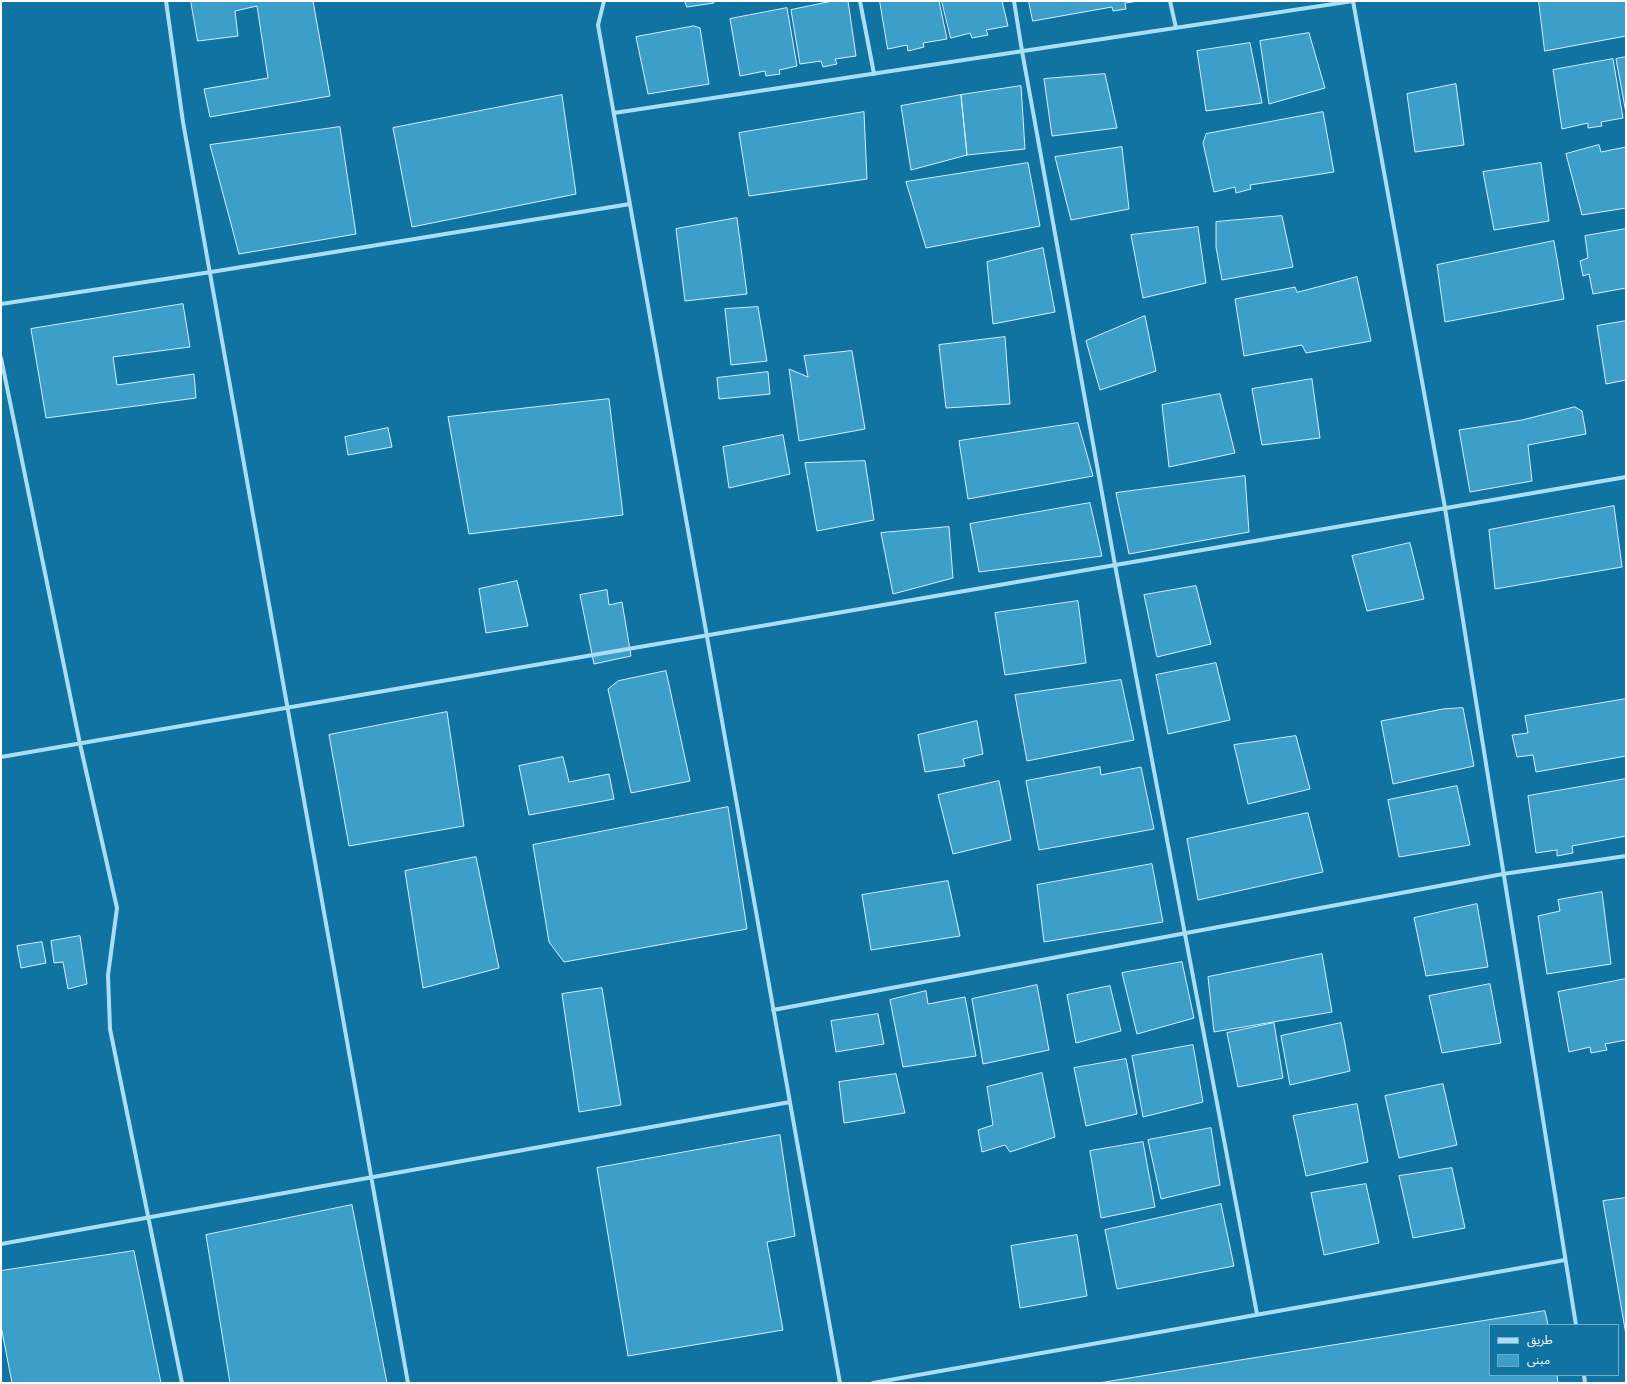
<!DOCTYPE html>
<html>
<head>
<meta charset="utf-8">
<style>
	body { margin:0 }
	#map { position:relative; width:1627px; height:1384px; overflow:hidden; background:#1173a2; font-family:Mulish,"Noto Sans Arabic",sans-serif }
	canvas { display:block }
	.frame { position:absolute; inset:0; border:2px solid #fff; pointer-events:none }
	.legend { position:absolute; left:1489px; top:1324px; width:130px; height:52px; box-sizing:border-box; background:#1173a2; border:1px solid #70abc7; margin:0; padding:5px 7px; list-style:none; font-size:12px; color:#fff }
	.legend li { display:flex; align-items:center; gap:8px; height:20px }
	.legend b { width:20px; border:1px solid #70abc7 }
</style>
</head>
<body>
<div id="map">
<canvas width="1627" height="1384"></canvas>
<div class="frame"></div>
<ul class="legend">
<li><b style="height:5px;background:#aadef5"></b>طريق</li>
<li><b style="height:11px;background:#3e9eca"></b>مبنى</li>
</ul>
</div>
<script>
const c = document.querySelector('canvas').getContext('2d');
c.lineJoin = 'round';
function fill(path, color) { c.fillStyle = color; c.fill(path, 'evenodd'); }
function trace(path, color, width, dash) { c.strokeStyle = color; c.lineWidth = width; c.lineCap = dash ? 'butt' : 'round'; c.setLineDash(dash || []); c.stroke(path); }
const building = new Path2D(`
	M191 1H313L330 96 210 117 204 89 268 78 257 6 235 11 238 36 198 41Z
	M685 1H714V3L687 7Z
	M833 1H848L856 56 835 59 837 64 823 67 821 61 800 64 791 10Z
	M880 1H939L947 39 923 43 924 47 908 51 907 45 888 49Z
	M942 1H1002L1008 26 986 30 988 35 972 38 970 33 951 38Z
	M1029 1H1140L1125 3 1126 9 1113 11 1112 7 1033 21Z
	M1539 1H1626V36L1545 51Z
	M787 8 797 66 779 70 780 74 766 76 765 71 740 76 730 19Z
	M694 26 700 28 709 84 648 94 636 37Z
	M1309 33 1325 88 1269 104 1260 41Z
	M1250 43 1262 103 1206 111 1197 51Z
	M1626 57V113L1616 59Z
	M1613 59 1623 118 1601 122 1602 126 1588 128V123L1562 129 1553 70Z
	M1105 74 1117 128 1052 136 1044 79Z
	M1456 84 1464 145 1415 152 1407 94Z
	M1021 86 1025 149 967 155 961 95Z
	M562 95 576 194 412 227 393 128Z
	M961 95 967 155 911 170 901 106Z
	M864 112 867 179 749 196 739 133Z
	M1323 112 1334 172 1250 185 1251 189 1236 193 1235 187 1214 192 1203 143 1206 134Z
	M340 127 356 234 239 254 210 145Z
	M1599 145 1601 152 1626 147V208L1582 215 1566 154Z
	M1122 147 1129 209 1071 220 1055 157Z
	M1028 163 1040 226 926 248 906 182Z
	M1541 163 1549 221 1494 230 1483 172Z
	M1282 216 1293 267 1222 280 1216 247V222Z
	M737 218 747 294 685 301 676 229Z
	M1198 227 1206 283 1143 298 1131 235Z
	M1626 229V288L1593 294 1589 274 1583 276 1580 261 1588 258 1585 236Z
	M1554 241 1564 299 1445 322 1437 265Z
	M1043 248 1055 312 993 324 987 262Z
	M1357 277 1371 341 1306 353 1302 345 1244 356 1235 299 1295 287 1297 292Z
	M183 304 190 347 113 357 117 385 194 374 196 398 46 418 31 329Z
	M758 307 767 361 731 365 725 309Z
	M1145 316 1156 371 1100 390 1086 341Z
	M1626 321V380L1606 384 1597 326Z
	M1005 337 1010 404 946 408 939 345Z
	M852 351 865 429 799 441 789 369 808 377 804 356Z
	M768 372 770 394 719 399 717 378Z
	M1312 379 1320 438 1262 445 1252 389Z
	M1220 394 1235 453 1169 467 1162 405Z
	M609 399 623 515 469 534 448 417Z
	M1575 407 1582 411 1586 434 1528 445 1532 481 1470 492 1459 430 1522 420Z
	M1078 423 1093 476 968 499 959 441Z
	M388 428 392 447 348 455 345 437Z
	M783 435 790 474 729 488 723 447Z
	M865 461 874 520 817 531 805 463Z
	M1245 476 1249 532 1129 554 1116 493Z
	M1090 503 1102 556 979 572 970 524Z
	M1614 506 1622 567 1495 589 1489 530Z
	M949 527 953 578 893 594 881 533Z
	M1410 543 1424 599 1367 611 1352 556Z
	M517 581 528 626 486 633 479 589Z
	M1196 586 1211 644 1157 657 1144 595Z
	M607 590 609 605 622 602 631 656 594 664 580 595Z
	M1078 601 1086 663 1005 675 995 613Z
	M1216 663 1230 720 1168 734 1156 675Z
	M666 671 690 781 631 793 608 689 618 681Z
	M1121 680 1134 740 1027 761 1015 695Z
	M1626 699V756L1536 772 1533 755 1517 757 1512 735 1528 733 1525 716Z
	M1463 708 1474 766 1393 784 1381 721 1443 709Z
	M447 712 464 826 349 846 329 735Z
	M977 721 983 754 963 759 965 766 925 772 918 735Z
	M1296 736 1310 789 1248 804 1234 745Z
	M563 757 569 782 609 774 614 799 529 815 519 766Z
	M1100 767 1101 775 1141 767 1154 829 1039 850 1026 781Z
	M1626 779V836L1572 846 1573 853 1557 856V850L1536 853 1528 796Z
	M999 781 1011 840 953 854 938 795Z
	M1457 786 1470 845 1399 857 1388 800Z
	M728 807 747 929 564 962 549 942 533 845Z
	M1308 813 1323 872 1198 900 1187 839Z
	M476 857 499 968 423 988 405 871Z
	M1152 864 1163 922 1044 942 1037 885Z
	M948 881 960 936 871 950 862 895Z
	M1602 892 1611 964 1547 974 1538 916 1560 911 1558 900Z
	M1477 904 1488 967 1426 976 1414 918Z
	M80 936 87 984 68 989 63 962 54 963 51 941Z
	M42 942 46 963 21 968 17 946Z
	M1322 954 1332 1012 1214 1032 1208 977Z
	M1182 962 1194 1018 1137 1034 1122 973Z
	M1626 979V1040L1605 1044 1607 1050 1591 1053 1590 1047 1569 1052 1558 992Z
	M1490 984 1501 1043 1442 1053 1429 996Z
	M1037 985 1049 1050 983 1064 972 999Z
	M1110 986 1121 1031 1076 1043 1067 995Z
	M602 988 621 1105 579 1112 562 994Z
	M926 991 928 1004 965 997 976 1056 903 1067 890 1000Z
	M878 1014 884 1044 836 1052 831 1021Z
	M1274 1023 1283 1078 1238 1087 1227 1033Z
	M1341 1023 1350 1071 1290 1085 1281 1036Z
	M1193 1045 1203 1102 1143 1117 1132 1056Z
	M1126 1059 1137 1114 1086 1126 1074 1068Z
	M1042 1073 1055 1137 1010 1152 1005 1145 982 1152 978 1130 993 1125 987 1087Z
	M896 1074 905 1113 844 1123 839 1082Z
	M1443 1084 1457 1145 1399 1158 1385 1096Z
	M1357 1104 1368 1162 1306 1176 1293 1116Z
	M1211 1128 1220 1185 1161 1199 1148 1140Z
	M780 1135 795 1236 767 1242 783 1330 628 1356 597 1168Z
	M1143 1142 1155 1207 1101 1218 1090 1151Z
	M1452 1168 1465 1228 1413 1238 1399 1176Z
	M1366 1184 1379 1243 1324 1255 1311 1193Z
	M1626 1198V1335L1603 1201Z
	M1221 1204 1234 1266 1117 1289 1105 1230Z
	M352 1205 387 1383H230L206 1235Z
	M1077 1235 1087 1296 1020 1308 1011 1246Z
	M134 1251 161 1383H12L1 1326V1271Z
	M1545 1311 1548 1325H1490V1375H1557L1558 1383H1099Z`);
fill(building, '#3e9eca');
trace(building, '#d3f1fe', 1);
trace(new Path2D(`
	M166 1 183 122 408 1383
	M604 1 598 25 840 1383
	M860 1 874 74
	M1014 1 1022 51 1115 565 1257 1314
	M1170 1 1176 28
	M614 113 1353 1 1445 508 1576 1325
	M1 304 211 272 630 204
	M1 358 80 744 117 908 108 975 110 1029 182 1383
	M1 757 1626 477
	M773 1010 1503 874 1626 856
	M1 1244 790 1102
	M1584 1375 1585 1383
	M873 1383 1565 1260`), '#aadef5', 4);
</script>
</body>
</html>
